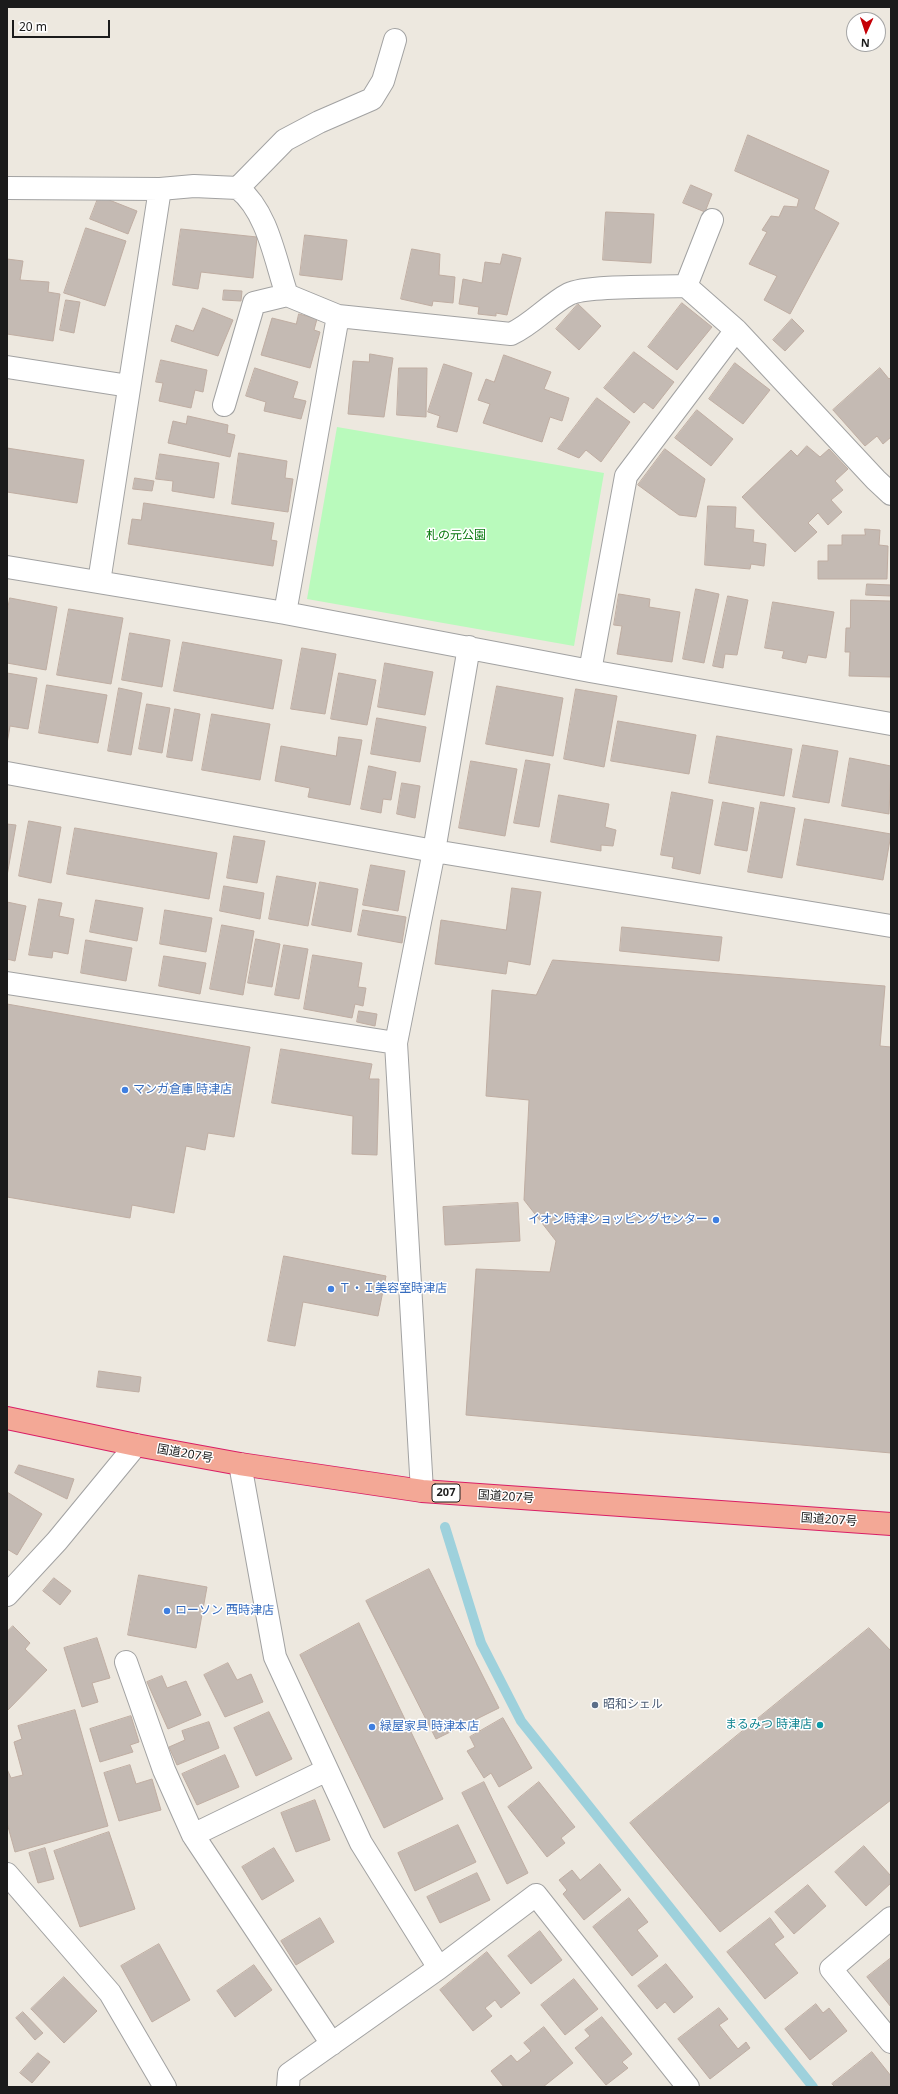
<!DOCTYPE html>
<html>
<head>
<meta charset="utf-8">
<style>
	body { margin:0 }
	#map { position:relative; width:898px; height:2094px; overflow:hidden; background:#ede8df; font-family:"Noto Sans",sans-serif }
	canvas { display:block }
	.frame { position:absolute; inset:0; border:8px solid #1b1b1b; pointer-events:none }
	.north { position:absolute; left:846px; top:12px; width:40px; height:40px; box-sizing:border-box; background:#fff; border:1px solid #a4a4a4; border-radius:50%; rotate:183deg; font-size:11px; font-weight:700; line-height:16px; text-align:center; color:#1b1b1b }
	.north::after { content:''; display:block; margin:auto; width:14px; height:18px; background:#c50007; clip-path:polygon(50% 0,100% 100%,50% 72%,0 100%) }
	.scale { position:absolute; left:12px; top:20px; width:98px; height:18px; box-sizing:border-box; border:2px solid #1b1b1b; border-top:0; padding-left:5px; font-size:12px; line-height:14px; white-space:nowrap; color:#1b1b1b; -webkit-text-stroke:3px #fff; paint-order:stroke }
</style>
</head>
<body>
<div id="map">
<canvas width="898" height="2094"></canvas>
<div class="frame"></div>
<div class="north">N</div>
<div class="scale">20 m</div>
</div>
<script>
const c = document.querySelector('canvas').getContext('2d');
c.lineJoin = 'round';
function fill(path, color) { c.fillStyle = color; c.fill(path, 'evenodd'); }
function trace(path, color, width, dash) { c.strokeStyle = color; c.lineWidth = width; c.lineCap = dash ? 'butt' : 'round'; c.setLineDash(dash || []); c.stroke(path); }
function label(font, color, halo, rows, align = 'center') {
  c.font = font + ' "Noto Sans","Noto Sans JP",sans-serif'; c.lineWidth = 3; c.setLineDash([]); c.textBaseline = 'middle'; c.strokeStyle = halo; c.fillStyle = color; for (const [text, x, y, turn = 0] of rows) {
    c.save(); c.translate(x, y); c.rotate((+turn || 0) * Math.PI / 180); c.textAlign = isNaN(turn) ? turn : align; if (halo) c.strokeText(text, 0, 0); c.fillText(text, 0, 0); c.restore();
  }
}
fill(new Path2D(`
	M337 427 604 473 574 646 307 599Z`), '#b9fabc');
trace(new Path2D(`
	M445 1527 481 1643 521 1721 813 2087`), '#9ed1dc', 10);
const building = new Path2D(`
	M748 135 829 171 814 209 839 223 790 314 764 300 777 276 749 264 767 232 762 230 771 216 779 217 784 206 797 207 799 199 735 171Z
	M691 185 712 194 705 212 683 203Z
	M99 196 137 211 128 234 90 219Z
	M606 212 654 214 651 263 603 260Z
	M86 228 126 241 105 306 64 293Z
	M181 229 257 237 253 278 201 272 198 289 173 285Z
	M305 235 347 240 342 280 300 275Z
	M412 249 440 254 439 275 455 277 453 303 433 301 432 306 401 299Z
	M503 254 521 258 507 315 496 313V316L478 314 479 307 459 304 463 279 482 283 485 262 500 264Z
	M7 259 23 261 20 280 49 282 48 292 60 294 53 341 7 334Z
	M224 290 242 291 241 301 223 300Z
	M66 300 80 302 74 333 60 330Z
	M682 303 712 327 677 370 648 347Z
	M578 304 601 326 579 350 556 329Z
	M203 308 233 320 218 356 171 341 176 325 193 331Z
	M299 314 317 319 314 330 320 332 310 368 261 355 272 318 296 324Z
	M792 319 804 331 785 351 773 340Z
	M634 352 674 382 653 409 644 402 634 413 604 388Z
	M370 354 393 358 384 417 348 414 353 361 369 362Z
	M504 355 551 372 544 389 569 398 562 421 550 417 542 442 483 423 490 404 478 400 486 379 494 382Z
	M161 360 207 370 203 392 195 390 191 408 159 401 163 383 156 382Z
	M735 363 770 390 743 424 709 399Z
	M444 364 472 373 457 432 437 427 440 416 428 412Z
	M255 368 298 382 293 398 306 401 301 419 264 411 266 402 246 396Z
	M399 368H427L426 417 397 415Z
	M880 368 889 379 891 377V437L883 444 877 436 865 446 833 410Z
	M597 398 630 422 601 462 586 450 579 458 558 449Z
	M697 410 733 439 711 466 675 438Z
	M188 416 228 425 227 433 235 435 230 457 168 443 173 421 186 424Z
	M807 446 820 457 829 449 848 469 835 481 843 490 831 500 842 512 828 525 818 513 808 523 817 532 795 552 742 497 791 450 797 456Z
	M7 448 84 460 77 503 7 492Z
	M665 449 705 479 696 517 679 515 638 485Z
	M239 453 287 461 285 478 293 479 288 512 232 504Z
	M160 454 219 463 214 498 172 491 173 481 156 479Z
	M135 478 154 481 152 491 133 489Z
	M144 503 274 523 271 540 277 541 273 566 128 544 132 519 141 520Z
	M708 506 736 507 735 528 754 530 753 542 766 544 764 566 751 564 750 569 705 565Z
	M865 529 880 530 879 545 888 546 887 579H818V561H828V545H842V535H865Z
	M867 584 891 585V596L866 595Z
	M696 589 719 594 704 663 683 659Z
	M619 594 650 599 649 607 680 612 672 662 617 654 622 626 614 625Z
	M728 596 748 600 737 655 725 654 723 668 713 666Z
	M10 598 57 607 46 670 7 663V613Z
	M851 600 891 601V677L849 676 850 652H845L846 628H850Z
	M773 602 834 612 826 658 808 655 806 663 782 658 784 651 765 648Z
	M69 609 123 618 111 684 57 675Z
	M130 633 170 640 162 687 122 680Z
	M183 642 282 660 273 709 174 691Z
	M302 648 336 654 325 714 291 709Z
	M385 663 433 672 425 715 378 707Z
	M7 673 37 678 28 729 10 726 7 744Z
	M339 673 376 680 367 725 331 719Z
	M47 685 107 695 98 743 39 733Z
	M497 686 563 698 553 756 486 744Z
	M119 688 142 693 131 755 108 751Z
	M576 689 617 696 604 767 564 759Z
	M147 704 170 708 162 753 139 749Z
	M175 709 200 714 192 761 167 757Z
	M212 714 270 724 260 780 202 770Z
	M377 718 426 727 420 762 371 754Z
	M618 721 696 735 689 774 611 761Z
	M717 736 792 749 784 796 709 783Z
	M339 737 362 740 350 805 308 797 310 788 275 781 281 746 336 756Z
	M803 745 838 751 829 803 793 797Z
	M850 758 891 766 889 814 842 806Z
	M526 760 550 764 539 827 514 823Z
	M471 761 517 769 505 836 459 828Z
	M369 766 396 772 391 800 383 799 381 813 361 809Z
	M402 783 420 786 415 818 397 814Z
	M672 792 713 800 700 874 672 868 674 857 661 855Z
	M559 795 609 804 605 827 616 830 613 846 601 845V851L551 842Z
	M723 802 754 808 747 851 715 845Z
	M761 802 795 808 782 878 748 872Z
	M805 819 891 834 883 880 797 865Z
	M29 821 61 827 51 883 19 876Z
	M7 824 16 825 7 876Z
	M75 828 217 853 209 899 67 874Z
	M234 836 265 841 257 883 227 878Z
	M371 865 405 871 398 911 363 905Z
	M277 876 316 883 308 926 269 919Z
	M320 882 358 889 351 932 312 925Z
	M224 886 264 893 260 919 220 911Z
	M512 888 541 892 530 965 508 961 506 974 435 964 441 920 506 930Z
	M39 899 62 903 59 916 74 919 68 954 53 951 52 958 29 955Z
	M96 900 143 908 137 941 90 932Z
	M7 902 26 906 15 961 7 959Z
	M165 910 212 918 206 952 160 944Z
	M363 910 406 917 402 943 358 935Z
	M222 925 254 931 243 995 210 989Z
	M622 927 722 937 719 961 620 951Z
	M256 939 280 944 272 987 248 983Z
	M86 940 132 948 126 981 81 973Z
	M284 945 308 949 299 999 275 995Z
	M313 955 362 963 358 987 366 988 363 1006 355 1004 352 1018 304 1009Z
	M164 956 206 963 200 994 159 986Z
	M553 960 885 986 880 1046 891 1047V1453L466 1415 476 1269 550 1272 556 1241 524 1200 529 1100 486 1096 492 990 536 995Z
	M7 1004 250 1047 234 1137 208 1133 205 1150 186 1146 174 1213 132 1205 130 1218 7 1197Z
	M359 1011 377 1014 375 1026 357 1022Z
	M281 1049 372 1064 369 1079H379L377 1155 352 1154 353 1116 272 1103Z
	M518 1203 520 1241 445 1245 443 1207Z
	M284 1256 386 1276 378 1316 303 1302 295 1346 268 1341Z
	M99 1371 141 1377 139 1392 97 1387Z
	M19 1465 74 1479 67 1499 15 1473Z
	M7 1492 42 1514 17 1555 7 1549Z
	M429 1569 499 1708 436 1739 366 1601Z
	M139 1575 207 1587 196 1648 128 1635Z
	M54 1578 71 1591 60 1605 43 1591Z
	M359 1623 443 1799 384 1828 300 1655Z
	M13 1626 30 1643 25 1649 47 1670 7 1711V1632Z
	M869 1628 891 1651V1800L720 1932 630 1823Z
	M97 1638 110 1678 92 1683 98 1702 82 1707 64 1648Z
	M228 1663 237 1680 251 1674 263 1702 225 1717 204 1675Z
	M162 1676 167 1688 186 1681 201 1715 168 1729 147 1682Z
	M75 1710 108 1826 15 1852 7 1823V1769L11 1778 23 1775 14 1742 22 1739 18 1726Z
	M269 1712 292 1759 256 1776 234 1728Z
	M131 1716 139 1742 130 1745 133 1752 100 1762 90 1729Z
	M503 1718 532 1768 499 1787 491 1773 484 1778 467 1751 475 1747 470 1737Z
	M209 1722 219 1748 177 1765 169 1747 185 1740 182 1731Z
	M225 1755 239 1787 197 1805 182 1774Z
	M130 1765 136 1784 152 1779 161 1810 119 1821 104 1773Z
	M484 1782 528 1873 507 1884 462 1793Z
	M539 1782 575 1827 561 1838 565 1843 547 1857 508 1807Z
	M315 1800 330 1840 296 1852 281 1813Z
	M458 1825 476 1862 415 1891 398 1853Z
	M109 1832 135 1909 80 1927 54 1851Z
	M864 1846 891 1876V1883L866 1906 835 1872Z
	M45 1848 54 1879 38 1883 29 1853Z
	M274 1848 294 1881 262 1900 242 1867Z
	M600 1864 621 1890 584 1920 563 1894 567 1890 559 1880 572 1870 580 1880Z
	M477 1873 490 1900 440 1923 427 1897Z
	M808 1885 826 1906 794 1934 775 1912Z
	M629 1898 648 1922 637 1930 658 1956 632 1976 593 1927Z
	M320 1918 334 1942 296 1965 281 1941Z
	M770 1918 784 1937 774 1944 798 1973 765 1999 727 1952Z
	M540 1931 562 1960 531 1984 508 1956Z
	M159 1944 190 2000 152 2022 121 1966Z
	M487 1952 520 1993 501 2008 495 2000 485 2008 492 2016 473 2031 440 1990Z
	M891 1958V2007L867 1977Z
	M666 1964 693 1997 674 2013 665 2002 657 2009 638 1986Z
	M254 1965 272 1990 235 2017 217 1991Z
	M64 1977 97 2011 64 2043 31 2009Z
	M574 1979 598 2009 565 2035 541 2005Z
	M816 2004 823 2013 829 2008 847 2031 810 2060 785 2029Z
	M719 2008 728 2019 719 2025 738 2049 746 2042 750 2048 710 2079 678 2039Z
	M23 2012 43 2033 35 2040 16 2018Z
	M602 2017 632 2054 622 2062 628 2068 606 2085 575 2048 590 2036 585 2030Z
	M544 2027 573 2063 543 2087H504L491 2071 511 2055 517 2062 531 2051 524 2043Z
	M872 2052 891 2076V2087H835L832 2084Z
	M38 2053 50 2062 32 2083 20 2073Z`);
fill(building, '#c4bab3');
trace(building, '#bfada2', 1);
const minor = new Path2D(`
	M7 188 160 189 194 186 238 188C268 212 275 260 287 295L338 316 511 334C533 324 548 305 569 294 586 285 662 287 686 286L736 330 876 480 891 494
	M238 188 285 140 319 122 372 99 383 81 395 40
	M686 286 712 220
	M7 367 129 386
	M224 405 254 303 287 295
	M7 567 285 613 590 671 891 724
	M99 582 160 189
	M285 613 338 316
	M590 671 626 476 736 330
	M7 773 434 851 891 926
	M7 983 396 1043
	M240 1464 275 1657 361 1843 439 1968 536 1895 688 2087
	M422 1491 396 1043 434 851 469 647
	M7 1595 57 1541 136 1445
	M126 1662 164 1770 193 1835
	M327 1770 193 1835 332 2044
	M7 1874 110 1993 165 2087
	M891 1918 831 1969 891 2042
	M288 2087 289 2074 439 1968`);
const trunk = new Path2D(`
	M7 1418 136 1445 240 1464 422 1491 891 1524`);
trace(minor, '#a2a2a2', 24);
trace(trunk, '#d91e65', 24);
trace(minor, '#fff', 22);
trace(trunk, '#f3a896', 22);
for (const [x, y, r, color] of [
	[125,1090,4,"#3f7fe0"],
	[716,1220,4,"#3f7fe0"],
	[331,1289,4,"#3f7fe0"],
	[167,1611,4,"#3f7fe0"],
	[595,1705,4,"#5c6f8a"],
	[820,1725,4,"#0f9aa8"],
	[372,1727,4,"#3f7fe0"]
]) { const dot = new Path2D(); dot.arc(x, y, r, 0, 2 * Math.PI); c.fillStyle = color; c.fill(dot); trace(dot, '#fff', 1.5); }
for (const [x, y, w] of [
	[446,1493,28]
]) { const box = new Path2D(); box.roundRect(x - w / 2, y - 9, w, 18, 3); c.fillStyle = '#fff'; c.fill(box); trace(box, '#1b1b1b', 1); }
label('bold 11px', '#1b1b1b', null, [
	["207",446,1493]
]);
label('12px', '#08790e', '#fff', [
	["札の元公園",456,536]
]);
label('12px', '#366cbe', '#fff', [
	["マンガ倉庫 時津店",133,1090],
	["イオン時津ショッピングセンター",708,1220,"right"],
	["Ｔ・Ｉ美容室時津店",339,1289],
	["ローソン 西時津店",175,1611],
	["緑屋家具 時津本店",380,1727]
], 'left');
label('12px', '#1b1b1b', '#fff', [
	["国道207号",185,1454,10],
	["国道207号",506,1497,4],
	["国道207号",829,1520,4]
]);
label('12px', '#4e5e75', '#fff', [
	["昭和シェル",603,1705]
], 'left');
label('12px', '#0d838f', '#fff', [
	["まるみつ 時津店",812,1725]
], 'right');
</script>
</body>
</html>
